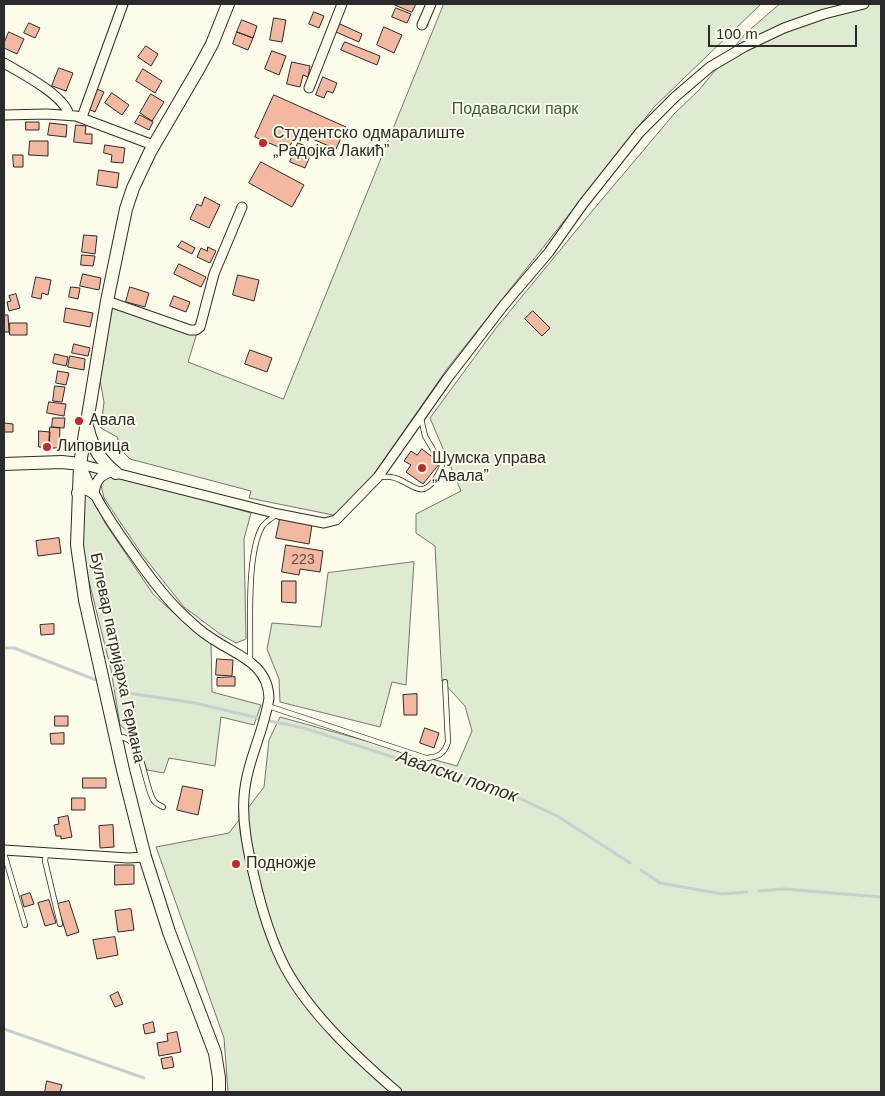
<!DOCTYPE html>
<html>
<head>
<meta charset="utf-8">
<style>
	body { margin:0 }
	#map { position:relative; width:885px; height:1096px; overflow:hidden; background:#fdfbea; font-family:Helvetica,sans-serif }
	canvas { display:block }
	.frame { position:absolute; inset:0; border:5px solid #2b2b2b; pointer-events:none }
	.scale { position:absolute; left:708px; top:25px; width:149px; height:22px; box-sizing:border-box; border:2px solid #2b2b2b; border-top:0; padding-left:6px; font-size:15px; line-height:18px; white-space:nowrap; color:#2b2b2b; -webkit-text-stroke:4px #fdfbea; paint-order:stroke }
</style>
</head>
<body>
<div id="map">
<canvas width="885" height="1096"></canvas>
<div class="frame"></div>
<div class="scale">100 m</div>
</div>
<script>
const c = document.querySelector('canvas').getContext('2d');
c.lineJoin = 'round';
function fill(path, color) { c.fillStyle = color; c.fill(path, 'evenodd'); }
function trace(path, color, width, dash) { c.strokeStyle = color; c.lineWidth = width; c.lineCap = dash ? 'butt' : 'round'; c.setLineDash(dash || []); c.stroke(path); }
function label(font, color, halo, rows, align = 'center') {
  c.font = font + ' Helvetica,sans-serif'; c.lineWidth = 4; c.setLineDash([]); c.textBaseline = 'middle'; c.strokeStyle = halo; c.fillStyle = color; for (const [text, x, y, turn = 0] of rows) {
    c.save(); c.translate(x, y); c.rotate((+turn || 0) * Math.PI / 180); c.textAlign = isNaN(turn) ? turn : align; if (halo) c.strokeText(text, 0, 0); c.fillText(text, 0, 0); c.restore();
  }
}
const green = new Path2D(`
	M444 4H761L654 107 447 369 374 474 340 511 333 515 249 498 251 491 130 459 123 452 117 437 101 428 104 402 100 380 111 303 197 333 188 362 283 399Z
	M780 4H881V1092H228L224 1038 156 847 229 833 264 787 269 740 280 717 457 766 472 731 465 706 442 681 435 546 416 533V514L461 491 430 418 496 328 593 210 674 114 699 90 745 34Z
	M114 475 251 513 244 539 246 639 236 643 220 634 184 607 141 553 104 498 101 485 104 479Z
	M82 491 94 500 105 523 153 594 187 625 211 642 212 692 261 705 254 725 221 717 215 766 169 758 164 773 147 770 136 739 120 725 111 670 83 557Z
	M414 562 406 685 392 682 380 727 280 702 279 679 267 649 272 623 321 627 328 573Z`);
fill(green, '#deebd1');
trace(green, '#74746e', 1);
trace(new Path2D(`
	M4 648H14L96 680
	M114 688 128 693 195 703 258 718
	M270 721 304 728 408 762 496 787 559 817 630 863
	M641 870 660 883 722 894 747 892
	M759 891 784 889 881 897
	M4 1029 144 1078`), '#c7d0d0', 3);
const building = new Path2D(`
	M393 4H416L412 12Z
	M396 8 411 14 407 23 392 17Z
	M314 12 324 16 319 28 309 24Z
	M274 18 286 20 282 42 270 40Z
	M242 20 257 26 253 38 237 32Z
	M29 23 40 28 35 38 24 33Z
	M340 24 362 34 359 42 336 32Z
	M384 27 402 35 394 53 377 45Z
	M9 32 24 39 17 54 4 48V43Z
	M237 32 253 38 248 50 233 44Z
	M345 42 380 56 377 65 341 50Z
	M146 46 158 54 151 66 138 57Z
	M272 51 286 56 279 75 265 69Z
	M292 62 310 66 308 77 303 75 300 87 287 84Z
	M59 68 73 73 66 91 52 86Z
	M143 69 162 81 155 93 136 81Z
	M323 77 337 83 333 93 327 91 324 98 316 95Z
	M97 89 104 92 95 112 88 109Z
	M112 93 129 105 122 115 105 103Z
	M151 94 164 102 152 121 140 113Z
	M274 95 346 127 336 149 296 132 288 151 255 137Z
	M140 115 153 122 149 130 135 123Z
	M26 122H39V130H26Z
	M50 123 67 125 66 137 48 135Z
	M76 125 86 126 85 134H92V144L74 142Z
	M30 141H48V156L29 155Z
	M298 143 313 149 305 168 290 162Z
	M105 145 125 148 123 163 111 162 112 155 104 153Z
	M13 155H23V167H14Z
	M261 162 304 185 292 207 249 183Z
	M99 170 119 173 117 188 97 185Z
	M205 197 220 205 209 228 190 219 197 204 201 206Z
	M84 235 97 236 95 254 82 252Z
	M182 241 195 248 192 254 178 247Z
	M208 247 216 251 210 263 197 257 201 248 207 251Z
	M82 255 95 256 93 266 81 265Z
	M179 264 206 277 201 287 174 274Z
	M83 274 101 278 99 290 80 286Z
	M238 275 259 280 254 301 233 295Z
	M36 277 51 280 48 295 42 293 41 299 32 297Z
	M71 287 80 288 78 299 69 297Z
	M130 287 149 293 145 307 126 302Z
	M16 294 20 308 9 311 7 302 11 301 9 296Z
	M174 296 190 302 186 312 170 306Z
	M66 308 93 313 90 327 64 322Z
	M533 311 550 328 542 336 525 319Z
	M4 315H8L9 332H4Z
	M10 323H27V335H10Z
	M74 344 90 348 88 356 72 353Z
	M250 350 272 358 267 372 245 364Z
	M55 354 68 357 66 366 53 363Z
	M70 356 85 359 84 370 68 367Z
	M58 371 69 373 66 385 56 383Z
	M55 386 65 387 62 402 53 401Z
	M49 402 66 404 64 416 47 413Z
	M53 418H65L64 428 52 427Z
	M4 423 13 424V432H4Z
	M50 427 60 428 59 448H49Z
	M39 431 50 432 49 448 39 447Z
	M422 449 440 463 423 484 406 472 411 465 404 461 411 451 417 455Z
	M280 519 312 525 309 544 276 538Z
	M59 538 61 553 38 556 36 541Z
	M286 545 323 551 320 572 300 569 299 575 282 572Z
	M282 581H296V603L282 602Z
	M54 624V634L41 635 40 625Z
	M217 659 233 660 232 676 216 675Z
	M235 677V686H217V678Z
	M417 694V715H404L403 695Z
	M55 716H68V726H55Z
	M425 728 439 733 434 748 420 743Z
	M64 733V744H51L50 734Z
	M83 778H106V788H83Z
	M183 786 203 790 198 815 177 810Z
	M72 798H85V810H72Z
	M68 816 72 837 61 839V836H56L54 825 59 824 58 818Z
	M113 825 114 847 100 848 99 826Z
	M115 865H134V884L115 885Z
	M30 893 34 904 24 907 21 896Z
	M49 900 56 923 45 926 38 903Z
	M69 901 79 932 67 936 57 904Z
	M131 909 134 930 118 932 115 911Z
	M115 937 118 955 97 959 93 940Z
	M118 992 123 1004 115 1007 110 996Z
	M153 1022 155 1032 145 1034 143 1025Z
	M177 1032 181 1052 159 1056 157 1043 168 1041 167 1034Z
	M172 1057 174 1067 163 1069 161 1059Z
	M47 1081 62 1085 60 1092H45Z`);
fill(building, '#f2b8a0');
trace(building, '#2b2b2b', 1);
const lane = new Path2D(`
	M379 477C384 477 389 476 395 478 412 483 421 500 435 479 438 474 441 470 442 465L425 436 421 418
	M250 661C251 627 246 555 262 527 265 522 272 518 276 515
	M268 706 426 758C439 757 444 754 448 742L445 682
	M117 737C144 734 143 785 154 801 156 804 160 805 163 807
	M4 853 25 925
	M46 853 45 861 60 924`);
const street = new Path2D(`
	M422 25 431 4
	M4 63C21 73 64 95 69 115
	M309 88 342 4
	M4 115 47 114 76 116 153 145
	M82 117 123 4
	M107 301 190 330H196L200 327 214 274 242 207
	M80 464 278 514 324 523 336 520 378 477 447 379 504 305 549 252 583 204 640 132 675 97 710 67 744 47 784 28 824 14 864 4
	M82 468C96 501 116 530 137 559 153 582 170 604 191 622 199 630 209 637 219 643 242 657 268 666 269 698 264 732 246 763 244 797 242 823 248 851 254 876 261 907 271 941 286 969 312 1016 357 1057 397 1092
	M94 495C95 482 99 475 112 472
	M4 850 128 858 145 857`);
const secondary = new Path2D(`
	M88 429C92 448 101 461 116 473
	M4 464 62 462 80 464
	M78 493 80 490 86 488 93 492
	M219 1092V1078L215 1053 169 932 145 857 123 770 85 600 77 545 80 464 107 301 126 209 133 188 150 152 199 68 212 44 228 4`);
trace(lane, '#2b2b2b', 6);
trace(street, '#2b2b2b', 11);
trace(secondary, '#2b2b2b', 14);
trace(lane, '#fdfbea', 4.5);
trace(street, '#fdfbea', 9);
trace(secondary, '#fdfbea', 12);
for (const [x, y, r, color] of [
	[263,143,5,"#c62828"],
	[79,421,5,"#c62828"],
	[47,447,5,"#c62828"],
	[422,468,5,"#c62828"],
	[236,864,5,"#c62828"]
]) { const dot = new Path2D(); dot.arc(x, y, r, 0, 2 * Math.PI); c.fillStyle = color; c.fill(dot); trace(dot, '#fdfbea', 2); }
label('14px', '#5d4e48', null, [
	["223",303,560]
]);
label('16px', '#34623c', '#fdfbea', [
	["Подавалски парк",515,110]
]);
label('16px', '#2b2b2b', '#fdfbea', [
	["Студентско одмаралиште",273,134],
	["„Радојка Лакић”",273,152],
	["Авала",89,421],
	["Липовица",57,447],
	["Шумска управа",432,459],
	["„Авала”",432,477],
	["Подножје",246,864]
], 'left');
label('16px', '#2b2b2b', '#fdfbea', [
	["Булевар патријарха Германа",117,658,78]
]);
label('italic 18px', '#2b2b2b', '#fdfbea', [
	["Авалски поток",457,777,19]
]);
</script>
</body>
</html>
